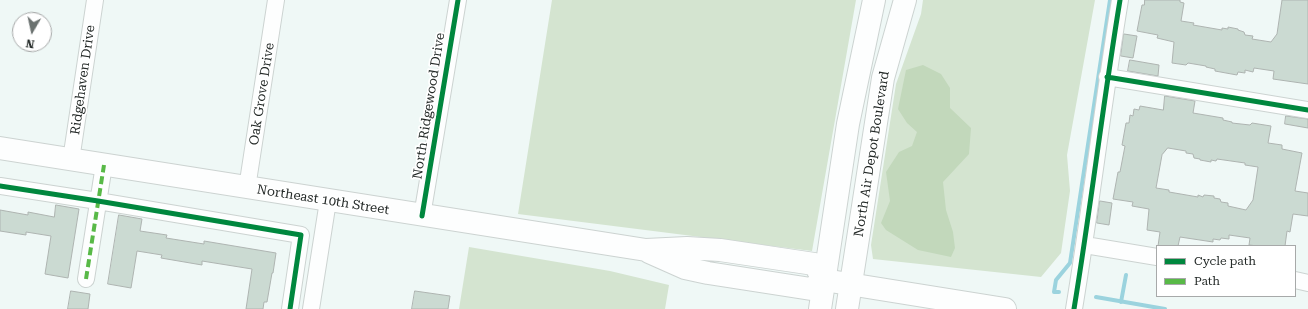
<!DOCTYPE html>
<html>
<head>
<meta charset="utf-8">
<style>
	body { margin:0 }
	#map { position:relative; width:1308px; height:309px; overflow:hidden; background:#eff8f6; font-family:"Roboto Serif",serif }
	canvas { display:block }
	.legend { position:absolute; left:1156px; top:245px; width:140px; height:52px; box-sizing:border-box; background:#fff; border:1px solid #a7a9a9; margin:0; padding:5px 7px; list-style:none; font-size:12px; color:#232927 }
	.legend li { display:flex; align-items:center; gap:8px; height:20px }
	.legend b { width:20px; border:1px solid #a7a9a9 }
	.north { position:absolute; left:12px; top:12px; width:40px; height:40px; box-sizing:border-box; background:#fff; border:1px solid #a7a9a9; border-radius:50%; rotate:189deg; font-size:11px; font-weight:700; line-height:16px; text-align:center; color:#232927 }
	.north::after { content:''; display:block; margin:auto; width:14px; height:18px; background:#6a716f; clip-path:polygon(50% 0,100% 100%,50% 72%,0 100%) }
</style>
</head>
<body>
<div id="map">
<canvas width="1308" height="309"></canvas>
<ul class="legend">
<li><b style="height:5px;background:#00873e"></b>Cycle path</li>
<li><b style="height:5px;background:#58b947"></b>Path</li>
</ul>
<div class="north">N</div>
</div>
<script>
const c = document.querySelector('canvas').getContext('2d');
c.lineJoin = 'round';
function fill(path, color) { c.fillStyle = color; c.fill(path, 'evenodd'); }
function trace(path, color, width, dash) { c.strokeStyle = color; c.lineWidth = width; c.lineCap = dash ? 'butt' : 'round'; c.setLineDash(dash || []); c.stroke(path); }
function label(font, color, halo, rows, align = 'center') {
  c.font = font + ' "Roboto Serif",serif'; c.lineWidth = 3.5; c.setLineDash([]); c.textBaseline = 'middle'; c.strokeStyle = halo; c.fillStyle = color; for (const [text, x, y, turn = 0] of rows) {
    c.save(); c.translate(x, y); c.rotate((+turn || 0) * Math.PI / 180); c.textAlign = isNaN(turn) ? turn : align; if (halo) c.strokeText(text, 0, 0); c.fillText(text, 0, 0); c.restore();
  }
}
fill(new Path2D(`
	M552 0H856L812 251 518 214Z
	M923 0H1095L1067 155 1070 191 1061 253 1041 277 873 259 871 245 896 84 921 14Z
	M469 247 610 271 669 285 665 309H459Z`), '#d4e4d0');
fill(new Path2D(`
	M923 65 941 74 950 88V108L971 128 969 154 943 182 946 210 953 232 955 248 951 257 918 250 886 230 881 223 890 201 886 172 899 152 912 146 917 132 907 123 898 109 906 70Z`), '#c2d8bb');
trace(new Path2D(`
	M1059 292H1054L1056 280 1070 263 1110 0
	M1096 297 1165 309
	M1121 302 1126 275`), '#9bd3de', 4);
const building = new Path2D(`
	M1145 0H1180V2L1184 3 1181 21 1194 23 1193 25 1222 30V28L1228 29V27L1238 29V30L1244 32 1245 35 1253 36 1252 39 1271 42 1277 34 1282 0H1308V84L1273 79 1274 71 1254 68 1253 72 1245 70V73L1238 72 1237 75 1215 71V69L1206 67V66L1188 63 1186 65 1172 63 1174 42 1157 38 1158 35 1137 31 1142 5H1144Z
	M1124 34 1137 36 1133 58 1121 56Z
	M1130 60 1159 65 1158 76 1128 71Z
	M1165 96 1195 101 1193 113 1223 118V120L1232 122V123L1250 125 1252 123 1271 126 1268 143 1282 145V149L1302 153 1295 191 1308 193V216L1293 214 1290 232 1287 231 1285 246H1258L1249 245 1250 238 1229 235V239L1221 238 1220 240 1213 239V242L1180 237 1178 246H1158L1160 232 1147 230 1149 209 1132 206 1133 202 1113 199 1118 172H1120L1125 146 1122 145 1126 123H1129L1130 115 1133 116 1134 109 1139 110 1140 106 1163 110ZM1168 148 1186 151V153L1193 154 1194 158 1200 159V160L1211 162V160L1216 161 1217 159 1245 163V165L1258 167 1253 200 1246 210 1228 206V203L1221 202 1220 199 1214 198V196L1204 195 1203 197 1198 195V197L1169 192V190L1156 188 1162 155Z
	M1286 116 1308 119V128L1285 124Z
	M1100 201 1112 203 1109 225 1097 223Z
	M56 205 79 209 68 278 45 274 51 236 26 232V235L0 231V210L28 215V212L54 217Z
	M119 215 142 219 140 231 167 235 166 238 204 244V241L276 253 273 273H272L267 302H264L263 309H246L252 269 202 261V265L161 258 162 255 137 251 131 288 108 284Z
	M71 291 90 294 88 309H68Z
	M415 291 450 296 448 309H412Z`);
fill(building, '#cbdad2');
trace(building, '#aeb4b1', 1);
const street = new Path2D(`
	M1107 77 1308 110
	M71 160 95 0
	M0 186 98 201 301 235 290 309
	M247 188 276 0
	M422 216 458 0
	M1085 245 1157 257
	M86 279 104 165
	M1295 280 1308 283
	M311 309 328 201
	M1074 309C1091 206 1103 103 1120 0`);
const secondary = new Path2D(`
	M0 148 646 250 687 248 720 250 814 264 824 280
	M649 252 685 268 708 273 811 289 824 280 1005 309`);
const primary = new Path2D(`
	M820 309 848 124 874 0
	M847 309 883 78 905 0`);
trace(street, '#ccd3d1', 18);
trace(secondary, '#ccd3d1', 24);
trace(primary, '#ccd3d1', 24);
trace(street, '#fdfefe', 16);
trace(secondary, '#fdfefe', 22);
trace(primary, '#fdfefe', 22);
trace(new Path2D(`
	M86 279 104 165`), '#58b947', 4, [8, 4]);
trace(new Path2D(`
	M1107 77 1308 110
	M0 186 98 201 301 235 290 309
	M422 216 458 0
	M1074 309C1091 206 1103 103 1120 0`), '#00873e', 5);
label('13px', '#232927', '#fff', [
	["Ridgehaven Drive",83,80,-82],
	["Oak Grove Drive",262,94,-81],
	["North Ridgewood Drive",429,106,-81],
	["North Air Depot Boulevard",872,154,-81],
	["Northeast 10th Street",323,200,9]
]);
</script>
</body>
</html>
